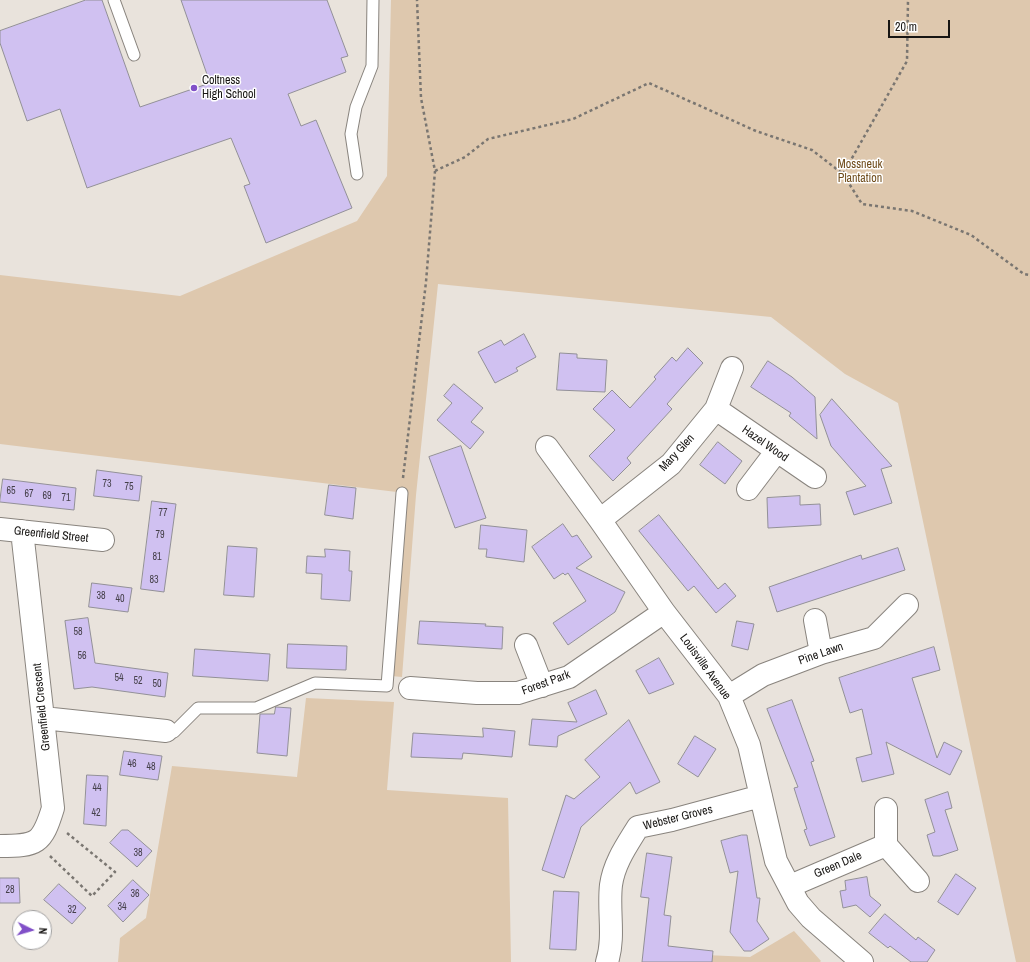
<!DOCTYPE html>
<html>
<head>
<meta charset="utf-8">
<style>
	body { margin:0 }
	#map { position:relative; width:1030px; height:962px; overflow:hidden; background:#e9e3dc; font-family:"Archivo Narrow",sans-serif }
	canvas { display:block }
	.north { position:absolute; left:12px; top:910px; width:40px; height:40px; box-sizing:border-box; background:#fff; border:1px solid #a2a1a1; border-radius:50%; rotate:95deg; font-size:11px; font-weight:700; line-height:16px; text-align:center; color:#171513 }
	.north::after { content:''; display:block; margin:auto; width:14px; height:18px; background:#8150c8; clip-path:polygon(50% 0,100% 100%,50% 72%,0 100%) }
	.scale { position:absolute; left:888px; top:20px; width:62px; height:18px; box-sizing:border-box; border:2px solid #171513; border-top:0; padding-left:5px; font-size:12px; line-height:14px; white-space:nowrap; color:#171513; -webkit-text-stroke:3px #fff; paint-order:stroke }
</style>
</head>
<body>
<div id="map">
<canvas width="1030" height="962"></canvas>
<div class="north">N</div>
<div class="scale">20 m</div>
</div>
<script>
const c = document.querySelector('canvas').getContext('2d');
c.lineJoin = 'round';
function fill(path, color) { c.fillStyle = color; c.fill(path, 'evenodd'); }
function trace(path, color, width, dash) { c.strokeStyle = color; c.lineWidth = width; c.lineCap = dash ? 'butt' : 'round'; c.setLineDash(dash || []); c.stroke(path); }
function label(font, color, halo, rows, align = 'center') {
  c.font = font + ' "Archivo Narrow",sans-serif'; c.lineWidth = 3; c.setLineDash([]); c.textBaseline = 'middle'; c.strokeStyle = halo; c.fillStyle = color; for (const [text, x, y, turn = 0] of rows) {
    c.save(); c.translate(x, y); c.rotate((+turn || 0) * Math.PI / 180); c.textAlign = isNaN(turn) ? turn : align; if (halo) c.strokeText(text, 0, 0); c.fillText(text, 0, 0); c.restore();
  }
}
fill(new Path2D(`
	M391 0H1030V962H1016L898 403 845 374 771 317 438 284 416 495 402 677 391 676 405 493 0 444V275L180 296 357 221 387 176Z
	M306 698 394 702 387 790 508 798 511 962H118L120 938 146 918 172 766 297 777Z
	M794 931 821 961 820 962H705L706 955 750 957Z`), '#dec8ae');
const building = new Path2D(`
	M86 0H102L140 107 210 83 181 0H327L348 56 341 58 346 72 288 94 301 126 316 120 352 208 266 243 244 186 250 184 231 138 87 188 60 109 27 121 0 43V31Z
	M524 334 536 357 516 368 518 371 495 383 478 352 501 340 504 345Z
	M688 348 703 363 667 404 672 409 627 458 631 463 613 481 589 456 615 430 593 409 612 390 630 408 656 379 654 377 672 357 676 361Z
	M560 353 577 354V358L607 360 605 392 557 390Z
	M768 361 792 377 815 397 817 439 789 416 791 413 751 387Z
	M454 384 483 408 471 422 484 432 470 449 437 420 452 403 444 396Z
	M832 399 892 466 881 469 892 503 854 515 846 492 866 486 831 446 820 415Z
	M718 442 742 461 725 484 700 465Z
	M461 446 486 518 455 528 429 457Z
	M97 470 142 476 139 501 94 496Z
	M3 479 76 488 74 510 0 502Z
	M329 485 356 488 353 519 325 515Z
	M800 496V505L820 504 821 525 768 528 767 498Z
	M152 501 176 504 164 592 141 589Z
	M659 515 718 589 725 583 736 596 716 613 694 586 688 591 639 531Z
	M563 524 572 537 577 535 592 557 576 568 625 592 615 612 568 645 553 623 586 601 568 573 565 575 563 573 554 579 532 547Z
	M481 525 527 530 524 562 486 557 487 549H479Z
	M228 546 257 548 254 597 224 595Z
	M898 548 905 570 777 612 769 587 861 555 862 559Z
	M325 549 350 551 349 571H352L350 601 321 599 322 574 306 573 307 556 325 557Z
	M92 583 132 588 128 612 89 607Z
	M88 618 95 663 168 673 165 697 92 687 74 689 65 621Z
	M420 621 486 624 485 626 503 627 502 649 418 644Z
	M737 621 754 624 748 650 732 646Z
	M288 644 347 646 346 670 287 668Z
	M934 647 940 670 912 678 937 758 944 742 962 751 950 775 886 742 894 774 862 782 856 758 872 754 862 709 850 713 839 678Z
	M195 649 270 654 268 681 193 676Z
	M659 658 674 684 649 694 636 671Z
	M596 690 607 714 558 736 557 747 529 745 532 719 577 722 568 703Z
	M792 700 814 761 811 762 835 837 810 846 804 830 807 829 794 788 798 787 767 709Z
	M276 707 291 708 287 756 257 753 260 714H274Z
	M629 720 660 782 636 794 630 782 581 827 564 878 542 870 566 795 574 799 600 777 585 760Z
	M483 728 515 731 512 757 463 753 462 759 411 757 413 733 483 737Z
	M695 736 716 749 698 777 678 764Z
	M124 751 162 756 158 780 120 775Z
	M87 775 108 776 106 826 84 824Z
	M948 792 952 808 945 810 958 850 940 856H933L927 835 935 832 925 800Z
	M122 830H128L152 851 137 867 110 843Z
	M742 835H747L757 898H760L757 921 769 939 751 951H744L730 932 738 871 730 873 721 841Z
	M647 853 672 857 664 915 671 916 668 946 713 951 712 962H642L649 898 641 897Z
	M956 874 976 888 958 915 938 902Z
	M867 877 870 896 881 905 870 917 856 905 843 908 840 891 846 890 845 881Z
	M0 878H19L20 903H0Z
	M133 880 149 895 123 922 108 906Z
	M59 884 86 908 72 924 44 900Z
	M554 891 579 892 576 950 550 949Z
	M885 914 916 940 918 937 935 950 927 962H911L890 946 888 948 869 933Z`);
fill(building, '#d0c1f1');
trace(building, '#929097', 1);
const lane = new Path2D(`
	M114 0 134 55
	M357 174 351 134 356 107 372 66 373 0
	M166 731 174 732 198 708H256L315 683 387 686 402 493`);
const street = new Path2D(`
	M716 409 815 477
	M547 447 600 520 664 612 729 696 749 745 776 861 798 903 811 918 862 962
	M748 489 776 452
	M600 520 671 464 716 409 732 368
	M0 529 103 540
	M815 620 821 653
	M526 645 542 686
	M410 688 477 693H518L569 677 664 612
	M729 696 763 675 821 653 874 638 907 605
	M43 718 166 731
	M886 809V845L918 881
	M0 846C37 846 42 844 53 808L22 531
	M790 886 886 845
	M607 962C615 937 608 911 611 885 614 863 627 845 638 827L672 820 761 796`);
trace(lane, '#89847e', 13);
trace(street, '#89847e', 24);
trace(new Path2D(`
	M435 171 465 157 488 139 573 119 649 83 756 131 812 150 843 174 862 204 912 211 971 235 1024 274 1030 275
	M843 174 907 61 908 0
	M403 478 426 282 435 171 421 98 417 0
	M50 856 92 896 115 872 67 833`), '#7a7671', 2.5, [3, 3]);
trace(lane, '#fff', 11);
trace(street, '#fff', 22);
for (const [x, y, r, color] of [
	[194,88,4,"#8150c8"]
]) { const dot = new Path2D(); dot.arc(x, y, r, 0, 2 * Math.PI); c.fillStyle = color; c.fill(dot); trace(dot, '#fff', 1.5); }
label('10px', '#45404a', null, [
	["73",107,484],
	["75",129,487],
	["65",11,491],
	["67",29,494],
	["69",47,496],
	["71",66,498],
	["77",163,513],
	["79",160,535],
	["81",157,557],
	["83",154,580],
	["38",101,596],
	["40",120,599],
	["58",78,632],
	["56",82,656],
	["54",119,678],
	["52",138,681],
	["50",157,684],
	["46",132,764],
	["48",151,767],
	["44",97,788],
	["42",96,813],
	["38",138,853],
	["28",10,890],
	["36",135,894],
	["34",122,907],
	["32",72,910]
]);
label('12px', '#171513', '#fff', [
	["Coltness",202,81],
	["High School",202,95]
], 'left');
label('12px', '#6f4c1b', '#fff', [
	["Mossneuk",860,165],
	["Plantation",860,179]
]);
label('12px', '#171513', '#fff', [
	["Hazel Wood",765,444,35],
	["Mary Glen",677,453,-47],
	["Greenfield Street",51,535,6],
	["Pine Lawn",821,654,-19],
	["Louisville Avenue",705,667,54],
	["Forest Park",546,683,-20],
	["Greenfield Crescent",42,707,-96],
	["Webster Groves",678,818,-14],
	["Green Dale",838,865,-23]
]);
</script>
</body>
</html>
